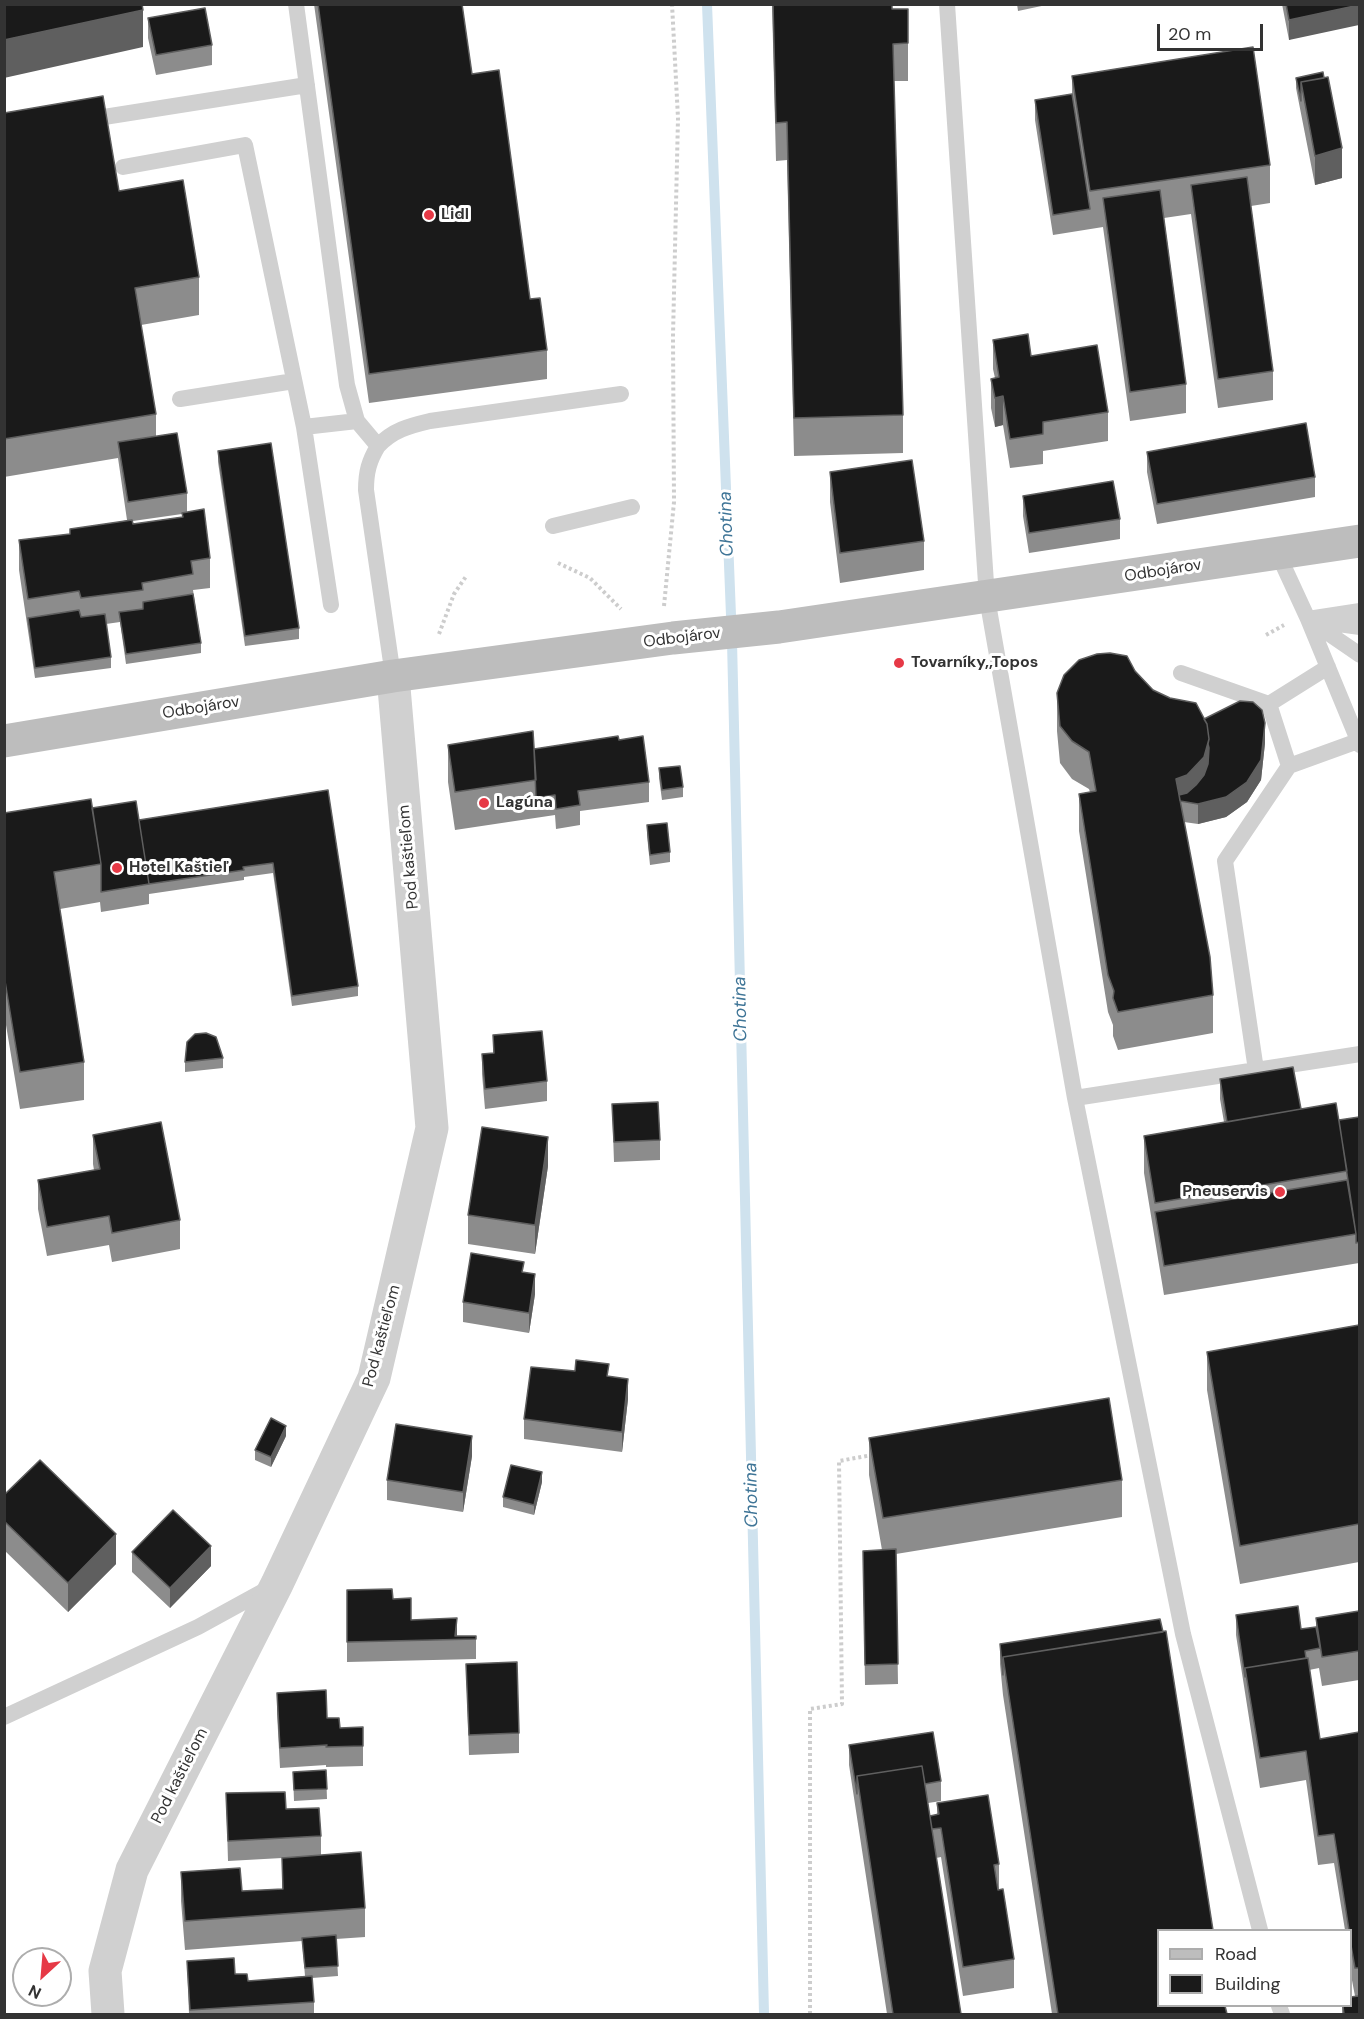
<!DOCTYPE html>
<html>
<head>
<meta charset="utf-8">
<style>
	body { margin:0 }
	#map { position:relative; width:1364px; height:2019px; overflow:hidden; background:#fff; font-family:"DM Sans",sans-serif }
	canvas { display:block }
	.frame { position:absolute; inset:0; border:6px solid #333; pointer-events:none }
	.legend { position:absolute; left:1157px; top:1929px; width:195px; height:78px; box-sizing:border-box; background:#fff; border:2px solid #adadad; margin:0; padding:8px 10px; list-style:none; font-size:18px; color:#333 }
	.legend li { display:flex; align-items:center; gap:12px; height:30px }
	.legend b { width:30px; border:2px solid #adadad }
	.north { position:absolute; left:12px; top:1947px; width:60px; height:60px; box-sizing:border-box; background:#fff; border:2px solid #adadad; border-radius:50%; rotate:206deg; font-size:16px; font-weight:700; line-height:24px; text-align:center; color:#333 }
	.north::after { content:''; display:block; margin:auto; width:21px; height:27px; background:#e63946; clip-path:polygon(50% 0,100% 100%,50% 72%,0 100%) }
	.scale { position:absolute; left:1157px; top:24px; width:106px; height:27px; box-sizing:border-box; border:3px solid #333; border-top:0; padding-left:8px; font-size:18px; line-height:21px; white-space:nowrap; color:#333; -webkit-text-stroke:4px #fff; paint-order:stroke }
</style>
</head>
<body>
<div id="map">
<canvas width="1364" height="2019"></canvas>
<div class="frame"></div>
<ul class="legend">
<li><b style="height:8px;background:#bdbdbd"></b>Road</li>
<li><b style="height:16px;background:#1a1a1a"></b>Building</li>
</ul>
<div class="north">N</div>
<div class="scale">20 m</div>
</div>
<script>
const c = document.querySelector('canvas').getContext('2d');
c.lineJoin = 'round';
function trace(path, color, width, dash) { c.strokeStyle = color; c.lineWidth = width; c.lineCap = dash ? 'butt' : 'round'; c.setLineDash(dash || []); c.stroke(path); }
function fill(path, color) { c.fillStyle = color; c.fill(path, 'evenodd'); }
function label(font, color, halo, rows, align = 'center') {
  c.font = font + ' "DM Sans",sans-serif'; c.lineWidth = 6; c.setLineDash([]); c.textBaseline = 'middle'; c.strokeStyle = halo; c.fillStyle = color; for (const [text, x, y, turn = 0] of rows) {
    c.save(); c.translate(x, y); c.rotate((+turn || 0) * Math.PI / 180); c.textAlign = isNaN(turn) ? turn : align; if (halo) c.strokeText(text, 0, 0); c.fillText(text, 0, 0); c.restore();
  }
}
trace(new Path2D(`
	M707 4 732 641 764 2014`), '#cfe2ee', 10);
trace(new Path2D(`
	M558 563 590 578 621 609
	M664 606 674 502 673 336 678 118 672 4
	M439 634 454 594 467 575
	M1266 635 1284 625
	M810 2014V1709L842 1704 839 1461 872 1455`), '#cdcdcd', 4, [3, 3]);
trace(new Path2D(`
	M296 4 347 385 357 421 378 446C369 461 366 472 366 490L393 676
	M947 4 987 598 1075 1098 1183 1634 1260 1930
	M85 120 307 85
	M123 167 245 145 304 427 331 605
	M180 399 294 381
	M304 427 357 421
	M378 446C393 430 409 426 430 421L621 394
	M553 526 632 507
	M1278 554 1308 619 1360 745
	M1308 619 1360 611
	M1309 620 1360 655
	M1324 622 1360 627
	M1181 673 1269 704 1328 667
	M1269 704 1289 766
	M1256 1070 1225 861 1289 766 1358 741
	M1075 1098 1360 1054
	M4 1717 198 1627 271 1587
	M1279 2006 1282 2014`), '#d0d0d0', 16);
trace(new Path2D(`
	M108 2014 105 1971 132 1870 277 1584 374 1378 432 1128 393 676`), '#d0d0d0', 33);
trace(new Path2D(`
	M4 741 393 676 673 638 779 627 1360 541`), '#bdbdbd', 33);
fill(new Path2D(`
	M314 4H462L472 74 530 299 547 350V379L369 403Z
	M772 4H892V9L908 43V81H894L903 415V453L794 456 787 160 776 161Z
	M1017 4H1051L1018 11Z
	M1282 4H1359L1289 40Z
	M148 18 212 45V65L156 75 148 38Z
	M1072 76 1270 165V203L1251 206 1273 371V400L1218 408 1191 214 1164 218 1186 384V413L1130 421 1103 227 1053 235 1035 120V100L1072 94Z
	M1296 78 1342 148V178L1315 185 1296 88Z
	M4 113 119 191 199 277V315L141 325 156 414V436L187 493V512L210 558V588L193 590 201 643V653L126 664 120 622 106 624 111 657V668L35 678 19 570V540L70 534 127 520 118 458 4 477ZM182 514V517L133 524V521Z
	M993 340 1031 356 1108 412V441L1043 451V464L1010 468 1003 425 995 427 991 408V379L995 378 993 369Z
	M218 451 299 628V639L245 646 218 462Z
	M1147 452 1315 477V497L1157 524 1147 472Z
	M830 472 924 541V570L840 583 830 502Z
	M1023 496 1120 519V539L1029 553 1023 516Z
	M1135 671 1153 690 1204 719 1265 743 1261 780 1247 802 1226 817 1198 824 1184 822 1213 995V1033L1118 1050 1113 1036V1025L1108 1012 1079 831V794L1090 792 1089 789 1072 779 1060 763 1057 731V693Z
	M619 740 649 782V802L580 811V825L556 829 555 815 455 830 448 782V745L534 749Z
	M659 768 683 787V797L662 800 659 778Z
	M328 790 358 986V996L292 1006 273 873 244 877V880L149 894V904L101 912 100 902 60 909 84 1062V1100L20 1109 4 1013V813L92 808 139 820Z
	M647 825 670 852V862L650 865 647 835Z
	M493 1035 547 1081V1101L485 1109 482 1074V1054L493 1053Z
	M223 1058V1068L185 1072V1062Z
	M1220 1079 1301 1109 1339 1120 1359 1117V1263L1164 1295 1144 1173V1136L1224 1122 1220 1099Z
	M612 1104 660 1140V1160L614 1162Z
	M93 1135 180 1220V1249L112 1262 109 1245 47 1256 38 1209V1180L94 1170 93 1164Z
	M548 1166 535 1254 468 1244V1215Z
	M524 1273 535 1294 529 1333 463 1322V1302Z
	M1359 1325V1562L1240 1584 1207 1390V1352Z
	M609 1377 628 1399 622 1452 524 1439V1419Z
	M286 1436 271 1467 255 1460V1450Z
	M869 1438 1122 1480V1517L896 1554 898 1684 865 1685 863 1551 882 1550 869 1475Z
	M472 1456 463 1512 387 1500V1480Z
	M542 1482 534 1515 503 1507V1497Z
	M4 1495 116 1564 68 1612 4 1550Z
	M132 1552 211 1566 170 1608 132 1572Z
	M347 1590 393 1599 411 1620 457 1636H476V1659L347 1662Z
	M1359 1611V1680L1322 1686 1319 1668 1309 1670 1320 1739 1359 1732V2014H1342V2006H1350L1355 1996 1350 1970V1930H1345L1334 1863 1318 1865 1306 1780 1260 1788 1236 1635V1615L1301 1629 1316 1627V1618Z
	M1000 1644 1225 2006 1227 2014H1052L1003 1695 1000 1664Z
	M466 1664 519 1733V1753L469 1755Z
	M277 1693 327 1718 340 1728 363 1727V1766L326 1767V1765L280 1768 277 1713Z
	M849 1745 941 1781V1801L928 1803 930 1816 937 1815V1803L999 1864V1890L1014 1959V1988L963 1996 941 1857 936 1858 961 2014H887L849 1765Z
	M326 1770 327 1799 294 1801 293 1772Z
	M226 1793 286 1809 321 1836V1855L365 1908V1937L336 1939 338 1976 312 1978 314 2002V2014H189L187 1961 235 1974 248 1981 305 1976 302 1941 185 1950 181 1901V1872L242 1891 282 1889V1858L228 1861Z`), '#8c8c8c');
fill(new Path2D(`
	M1359 5V25L1289 40V20Z
	M143 10V47L4 78V40Z
	M1342 148V178L1315 185V156Z
	M1003 396V425L995 427V398Z
	M1265 723V743L1261 780 1247 802 1226 817 1198 824V804Z
	M1209 739V776L1176 801V779Z
	M548 1137V1166L535 1254V1225Z
	M535 1274V1294L529 1333V1313Z
	M628 1379V1399L622 1452V1432Z
	M286 1426V1436L271 1467V1457Z
	M472 1436V1456L463 1512V1492Z
	M542 1472V1482L534 1515V1505Z
	M116 1534V1564L68 1612V1583Z
	M211 1546V1566L170 1608V1588Z
	M457 1618V1639H455Z`), '#5f5f5f');
const building = new Path2D(`
	M4 4H142L143 10 4 40Z
	M318 4H462L472 74 499 70 530 299 540 298 547 350 369 374Z
	M773 4H892V9H908V43L893 44 903 415 794 418 787 122 776 123Z
	M1286 4H1359V5L1289 20Z
	M205 8 212 45 156 55 148 18Z
	M1253 47 1270 165 1090 191 1072 76Z
	M1323 72 1324 78 1301 82V101L1296 78Z
	M1328 77 1342 148 1315 156 1301 82Z
	M1072 94 1090 209 1053 215 1035 100Z
	M103 96 119 191 183 180 199 277 135 288 156 414 4 439V113Z
	M1247 177 1273 371 1218 379 1191 185Z
	M1160 190 1186 384 1130 392 1103 198Z
	M1028 334 1031 356 1097 345 1108 412 1043 422V434L1010 439 1003 396 995 398 991 379 999 377 993 340Z
	M1306 423 1315 477 1157 504 1147 452Z
	M177 433 187 493 128 502 118 442Z
	M271 443 299 628 245 636 218 451Z
	M912 460 924 541 840 553 830 472Z
	M1113 481 1120 519 1029 533 1023 496Z
	M204 509 210 558 191 561 193 574 142 583 143 590 81 598 79 591 28 599 19 540 70 534V529L132 520 133 524 183 517 182 513Z
	M193 594 201 643 126 654 119 612 143 609V602Z
	M79 610 81 617 105 614 111 657 35 668 28 618Z
	M1110 653 1127 656 1135 671 1153 690 1170 698 1196 703 1207 724 1209 739 1204 757 1187 775 1176 779 1210 957 1213 995 1118 1012 1113 998 1114 991 1108 975 1079 794 1096 791 1089 752 1072 741 1060 726 1057 693 1064 675 1079 660 1097 654Z
	M1240 701 1253 702 1262 710 1265 723 1261 760 1247 782 1226 797 1198 804 1180 801 1179 795 1187 793 1196 785 1204 775 1208 764 1209 748 1208 744 1209 739 1207 724 1204 719Z
	M533 731 536 780 455 792 448 745Z
	M618 736 619 740 643 736 649 782 578 791 580 805 556 809 555 795 536 798 534 749Z
	M680 766 683 787 662 790 659 768Z
	M328 790 358 986 292 996 273 863 243 867 244 870 149 884 139 820Z
	M91 799 101 864 54 872 84 1062 20 1072 4 975V813Z
	M136 801 149 884 101 892V864L92 808Z
	M667 823 670 852 650 855 647 825Z
	M542 1031 547 1081 485 1089 482 1054 494 1053 493 1035Z
	M206 1033 216 1037 223 1058 185 1062 187 1042 195 1034Z
	M1293 1067 1301 1109 1227 1122 1220 1079Z
	M658 1102 660 1140 614 1142 612 1104Z
	M1336 1103 1347 1171 1155 1203 1144 1136Z
	M1359 1117V1242L1356 1243V1234L1339 1120Z
	M161 1122 180 1220 112 1233 109 1216 47 1227 38 1180 100 1169 93 1135Z
	M482 1127 548 1137 535 1225 468 1215Z
	M1347 1180 1356 1234 1164 1266 1155 1212Z
	M471 1253 524 1262 522 1272 535 1274 529 1313 463 1302Z
	M1359 1325V1524L1240 1546 1207 1352Z
	M576 1360 609 1364 607 1376 628 1379 622 1432 524 1419 531 1367 575 1371Z
	M1109 1398 1122 1480 883 1518 869 1438Z
	M271 1418 286 1426 271 1457 255 1450Z
	M396 1424 472 1436 463 1492 387 1480Z
	M40 1460 116 1534 68 1583 4 1521V1495Z
	M511 1465 542 1472 534 1505 503 1497Z
	M173 1510 211 1546 170 1588 132 1552Z
	M896 1549 898 1664 865 1665 863 1551Z
	M392 1589 393 1599 411 1598V1620L457 1618 455 1636H476V1639L347 1642V1590Z
	M1298 1606 1301 1629 1316 1627 1320 1648 1305 1651 1306 1658 1245 1668V1677L1236 1615Z
	M1359 1611V1651L1322 1657 1316 1618Z
	M1160 1619 1163 1632 1003 1657V1675L1000 1644Z
	M1166 1631 1213 1930H1158V2006H1225L1227 2014H1058L1003 1657Z
	M1308 1658 1320 1739 1359 1732V1968H1355L1350 1940V1930H1349L1334 1834 1318 1836 1306 1751 1260 1758 1245 1668Z
	M517 1662 519 1733 469 1735 466 1664Z
	M326 1690 327 1718H339L340 1728 363 1727V1746L326 1747 327 1745 280 1748 277 1693Z
	M933 1732 941 1781 925 1784 922 1766 857 1776V1794L849 1745Z
	M922 1766 961 2014H893L857 1776Z
	M326 1770 327 1789 294 1790 293 1772Z
	M285 1792 286 1809 319 1808 321 1836 228 1841 226 1793Z
	M988 1795 999 1864 994 1865 998 1890 1003 1889 1014 1959 963 1967 941 1828 932 1829 930 1816 939 1814 937 1803Z
	M361 1852 365 1908 185 1921 181 1872 240 1868 242 1891 283 1889 282 1858Z
	M336 1935 338 1966 305 1968 302 1938Z
	M234 1958 235 1974H247L248 1981 312 1976 314 2002 190 2010 187 1961Z
	M1359 1996V2014H1344L1343 2006H1350V1997Z`);
fill(building, '#1a1a1a');
trace(building, '#5f5f5f', 1.5);
for (const [x, y, r, color] of [
	[429,215,6,"#e63946"],
	[899,663,6,"#e63946"],
	[484,803,6,"#e63946"],
	[117,868,6,"#e63946"],
	[1280,1192,6,"#e63946"]
]) { const dot = new Path2D(); dot.arc(x, y, r, 0, 2 * Math.PI); c.fillStyle = color; c.fill(dot); trace(dot, '#fff', 2); }
label('bold 16px', '#333', '#fff', [
	["Lidl",441,215],
	["Tovarníky,,Topos",911,663],
	["Lagúna",496,803],
	["Hotel Kaštieľ",129,868],
	["Pneuservis",1268,1192,"right"]
], 'left');
label('16px', '#333', '#fff', [
	["Odbojárov",1163,571,-9],
	["Odbojárov",682,638,-7],
	["Odbojárov",201,708,-9],
	["Pod kaštieľom",409,857,-95],
	["Pod kaštieľom",382,1336,-75],
	["Pod kaštieľom",180,1776,-63]
]);
label('italic 18px', '#3f7597', '#fff', [
	["Chotina",727,524,-92],
	["Chotina",741,1009,-91],
	["Chotina",752,1495,-91]
]);
</script>
</body>
</html>
